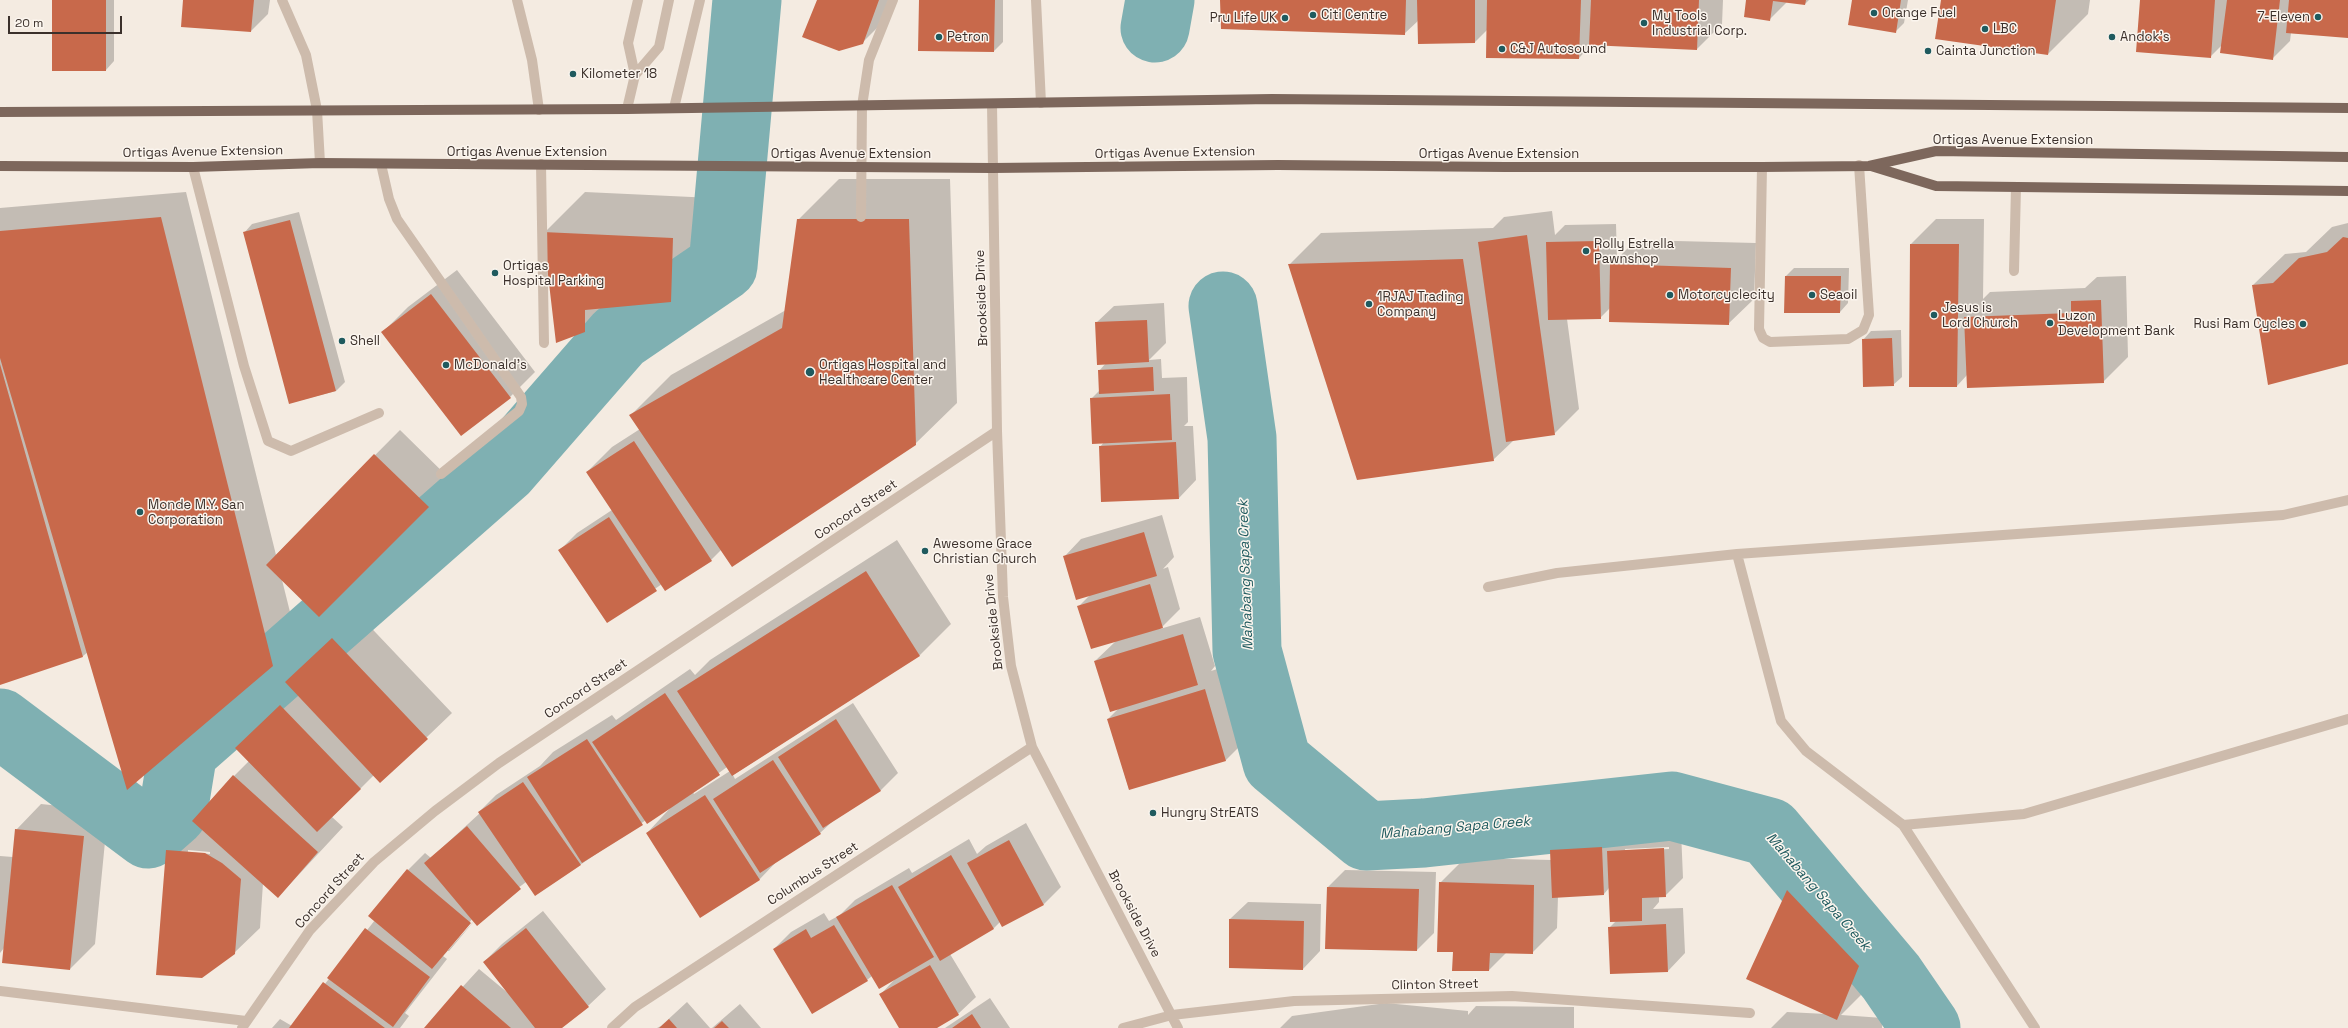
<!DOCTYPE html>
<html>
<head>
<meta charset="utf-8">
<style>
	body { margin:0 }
	#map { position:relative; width:2348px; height:1028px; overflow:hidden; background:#f4ebe1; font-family:"Space Grotesk",sans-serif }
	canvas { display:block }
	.scale { position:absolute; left:8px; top:16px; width:114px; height:18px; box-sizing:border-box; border:2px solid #3b302b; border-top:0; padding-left:5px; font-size:12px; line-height:14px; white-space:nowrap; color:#3b302b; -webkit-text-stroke:3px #fbf5ee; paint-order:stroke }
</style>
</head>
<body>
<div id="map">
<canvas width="2348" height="1028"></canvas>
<div class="scale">20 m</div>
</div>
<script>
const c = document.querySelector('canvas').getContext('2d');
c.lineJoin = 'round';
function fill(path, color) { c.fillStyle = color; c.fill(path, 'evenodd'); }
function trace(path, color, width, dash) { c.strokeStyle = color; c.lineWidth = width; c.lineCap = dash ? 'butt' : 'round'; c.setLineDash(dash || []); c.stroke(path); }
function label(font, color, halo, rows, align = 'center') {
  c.font = font + ' "Space Grotesk",sans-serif'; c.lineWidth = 3; c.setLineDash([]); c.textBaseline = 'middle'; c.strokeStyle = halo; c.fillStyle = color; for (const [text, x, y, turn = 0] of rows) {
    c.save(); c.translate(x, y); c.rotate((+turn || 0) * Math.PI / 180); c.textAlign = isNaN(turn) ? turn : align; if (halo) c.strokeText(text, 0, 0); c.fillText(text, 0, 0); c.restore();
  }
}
fill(new Path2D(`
	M53 0H114V61L106 70Z
	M184 0H270L268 14 251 31Z
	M818 0H894L888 17 862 43Z
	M920 0H1003V42L994 51Z
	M1221 0H1723L1722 24 1697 49 1592 44 1579 58 1488 29 1475 42 1419 20 1404 34Z
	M1747 0H1809L1805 4 1787 2 1769 20Z
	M1853 0H1908L1904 23 1895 32Z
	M1942 0H2090L2088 14 2048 54Z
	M2141 0H2348V37L2291 33 2290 41 2272 59 2223 44 2210 57Z
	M839 179H950L957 403 915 444 721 550 711 560 665 590 662 584 607 622 560 550 577 533 612 510 587 472 612 447 640 429 631 415 671 375 786 310 798 220Z
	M186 192 276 555 400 430 453 482 319 616 282 580 297 640 272 665 88 652 83 656 0 684V208Z
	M585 192 713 198 711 260 670 301 609 307 584 331 544 233Z
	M1552 211 1555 235 1565 225 1616 224 1617 259 1636 240 1756 243 1754 299 1728 324 1610 308 1600 318 1567 319 1579 409 1554 434 1514 440 1493 460 1289 265 1321 233 1493 228 1504 217Z
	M299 212 345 382 336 391 290 403 244 233 252 224Z
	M1936 219H1984L1983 299 1990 292 2085 288 2097 277 2126 276 2128 357 2103 382 1967 375 1957 386 1911 244Z
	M2348 223V363L2253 285 2285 254 2306 252 2332 227Z
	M1794 268H1849L1848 303 1840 312 1786 276Z
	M457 270 535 372 510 397 383 332 408 307Z
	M1164 303 1166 343 1149 360 1161 359 1162 378 1187 377 1188 422 1184 426H1193L1196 480 1179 498 1100 447 1104 442 1092 398 1100 390 1099 371 1106 363 1096 323 1114 306Z
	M1901 330 1902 377 1893 385 1863 340 1871 331Z
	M1162 515 1174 557 1163 569 1168 567 1180 609 1160 629 1200 617 1215 666 1211 671 1230 665 1251 735 1226 760 1129 789 1108 719 1120 707 1095 661 1116 641 1078 607 1090 595 1064 557 1081 539Z
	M897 540 951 624 920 655 733 775 735 779 853 703 898 773 881 790 833 821 820 833 779 859 759 880 647 833 673 805 646 820 580 865 526 882 474 921 443 956 447 959 405 1013 409 1016 400 1028H272L280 1019 292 1026 375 920 408 870 425 853 431 858 480 813 479 812 496 795 540 766 553 752 612 715 616 720 690 669 695 675 710 660ZM727 767 730 771 694 794 693 792ZM473 918 475 920 449 951H446Z
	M358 614 452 713 380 782 374 775 332 817 343 827 278 897 263 883 260 928 234 953 167 850 192 825 200 826 234 776 249 761 262 723 295 691 287 682ZM188 850 210 852V854L188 852Z
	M41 804 108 811 95 944 70 969 4 948 0 953V856L13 857 16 830Z
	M1026 823 1061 887 1044 904 1000 922 994 928 950 954 976 997 958 1014 935 1028H900L881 994 895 979 872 976 867 980 774 949 791 932 824 913 829 921 840 915 855 900 909 868 912 873 969 839 977 854 986 846Z
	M1619 830 1620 840 1625 834 1681 831 1683 878 1665 896H1659V902L1653 909 1683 908 1685 953 1668 971 1609 928 1616 921 1609 888 1604 894 1558 896 1557 928 1532 953 1507 952 1489 970 1454 951 1440 883 1465 858 1552 860 1551 850 1569 833ZM1669 847V849L1625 851V849Z
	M1813 866 1884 941 1862 994 1841 1015 1883 1018 1882 1028H1771L1787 1012 1826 1014 1748 979 1788 891Z
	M1345 870 1436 872 1434 933 1417 950 1328 887Z
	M1248 902 1321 904 1320 951 1303 969 1230 967V919Z
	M543 911 606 989 588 1006 561 1028H425L479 969 508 993 484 962 502 944Z
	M990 998 1010 1028H945Z
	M687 1002 710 1028H657L661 1026Z
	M1386 1003 1468 1011V1015L1476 1006 1574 1007V1028H1280L1292 1016Z
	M740 1004 761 1028H712Z`), '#0003');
trace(new Path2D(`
	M1155 28 1160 0
	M1223 306 1242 438 1247 651 1277 762 1366 836 1424 833 1672 806 1769 832 1891 977 1926 1028
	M0 723 148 834 173 812 183 751 504 469 619 337 723 266 747 0`), '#7fb0b2', 69);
fill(new Path2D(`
	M52 0H106V71H52Z
	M183 0H254L251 32 181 27Z
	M817 0H879L863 44 839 51 802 37Z
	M919 0H995L994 52 918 51Z
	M1220 0H1406L1405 35 1221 29Z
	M1417 0H1475V43L1418 44Z
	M1487 0H1581L1579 59 1486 58Z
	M1591 0H1699L1697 50 1589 45Z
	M1746 0H1806L1805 5 1773 1 1770 21 1744 17Z
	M1852 0H1901L1896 33 1848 25Z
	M1941 0H2056L2048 55 1935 39Z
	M2140 0H2215L2211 58 2136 52Z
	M2227 0H2280L2273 60 2220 53Z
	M2289 0H2348V38L2286 33Z
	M161 217 273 666 127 790 0 358V231Z
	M797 219H909L916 445 732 567 629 415 782 328Z
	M290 220 336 391 289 404 243 232Z
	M543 232 673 238 671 302 585 310V332L556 343Z
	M1527 235 1555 435 1506 442 1478 242Z
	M2343 237 2348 238V364L2268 385 2252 285 2273 283 2299 258 2327 252Z
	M1599 241 1601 319 1548 320 1546 242Z
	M1910 244H1959L1957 387H1909Z
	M1463 259 1494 461 1357 480 1288 264Z
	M1610 264 1731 268 1729 325 1609 322Z
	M1785 276H1841L1840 313H1784Z
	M431 294 511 398 461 436 381 332Z
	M2101 300 2104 383 1967 388 1964 317 2071 313V301Z
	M1147 320 1149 362 1097 365 1095 322Z
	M1892 338 1894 386 1863 387 1862 339Z
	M0 364 83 657 0 685Z
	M1153 367 1154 391 1099 394 1098 370Z
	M1170 394 1172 440 1092 444 1090 398Z
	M634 441 712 561 665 591 586 472Z
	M1176 442 1179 499 1101 502 1099 446Z
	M374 454 429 507 319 617 266 565Z
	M609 517 657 591 607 623 558 550Z
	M1144 532 1157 576 1076 600 1063 556Z
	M866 571 920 656 732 776 677 691Z
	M1150 584 1163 628 1091 649 1077 606Z
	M1183 634 1198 685 1110 712 1094 661Z
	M332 638 428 739 380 783 285 682Z
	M1205 689 1226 761 1129 790 1107 719Z
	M665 693 720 775 647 824 592 742Z
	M280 705 361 789 317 832 235 748Z
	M836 719 881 791 823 828 778 757Z
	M587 739 643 825 582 863 527 777Z
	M773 760 821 834 760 873 713 799Z
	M233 775 318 852 278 898 192 821Z
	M523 782 581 865 535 896 478 812Z
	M705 795 760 880 700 918 646 833Z
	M467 826 521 889 477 926 424 863Z
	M15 829 84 836 70 970 2 963Z
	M1009 840 1044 905 1002 927 967 863Z
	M1602 847 1604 895 1552 898 1550 850Z
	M1664 848 1666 897 1642 898V921L1610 922 1607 851Z
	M166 850 205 853 222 863 241 879 235 954 202 978 156 975Z
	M951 855 994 929 940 961 898 887Z
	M407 869 471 923 432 969 368 916Z
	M1439 882 1534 885 1533 954 1490 953 1489 971H1452L1453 952H1437Z
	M892 885 934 957 879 989 836 917Z
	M1327 887 1419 889 1417 951 1325 949Z
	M1787 890 1859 966 1837 1020 1746 979Z
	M1229 919 1304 921 1303 970 1229 968Z
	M1666 924 1668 972 1610 974 1608 927Z
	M834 925 868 981 812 1014 773 949 806 929 811 938Z
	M365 928 430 977 393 1027 327 978Z
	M526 928 589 1007 562 1028H535L483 962Z
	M930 965 959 1015 937 1028H899L879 994Z
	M323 982 385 1028H289Z
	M461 985 511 1028H424Z
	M972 1014 981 1028H952Z
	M669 1019 677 1028H659Z
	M722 1021 729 1028H714Z`), '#c8694b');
trace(new Path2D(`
	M282 0 306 55 317 110 320 163
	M517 0 532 60 539 110
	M1036 0 1041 103
	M635 75 659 47 669 0
	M992 104 997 431 1003 597 1011 666 1032 747 1178 1028
	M674 108 700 0
	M627 109 635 75 628 43 638 0
	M381 164 389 199 397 219 521 397 522 404 519 411 441 474
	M541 164 544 343
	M193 167 244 366 268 441 291 451 379 413
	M1762 167 1759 329 1763 338 1770 342 1848 339 1863 330 1869 315 1859 165
	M861 217 862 106 869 60 893 0
	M2014 271 2016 187
	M1737 554 1781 721 1806 751 1903 825 2035 1028
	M1488 587 1557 573 1737 554 2283 515 2348 500
	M1903 825 2024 814 2348 719
	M0 991 246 1021
	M242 1028 310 930 374 862 435 811 499 763 997 431
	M612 1028 635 1007 1032 747
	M1123 1028 1172 1015 1294 1001 1512 996 1750 1013`), '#cdbbac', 10);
trace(new Path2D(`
	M0 112 627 109 1272 99 2348 108
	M0 166 193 167 320 163 992 168 1278 165 1505 167H1762L1869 166 1936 151 2348 157
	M1871 166 1936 186 2348 191`), '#7d675c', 10);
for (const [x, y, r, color] of [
	[1874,13,4,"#1f5a5e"],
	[1313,15,4,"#1f5a5e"],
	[2318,17,4,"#1f5a5e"],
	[1285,18,4,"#1f5a5e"],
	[1644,23,4,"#1f5a5e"],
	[1985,29,4,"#1f5a5e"],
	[939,37,4,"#1f5a5e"],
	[2112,37,4,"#1f5a5e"],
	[1502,49,4,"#1f5a5e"],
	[1928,51,4,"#1f5a5e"],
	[573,74,4,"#1f5a5e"],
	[1586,251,4,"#1f5a5e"],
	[495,273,4,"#1f5a5e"],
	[1670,295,4,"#1f5a5e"],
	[1812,295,4,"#1f5a5e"],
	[1369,304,4,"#1f5a5e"],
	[1934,315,4,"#1f5a5e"],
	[2050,323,4,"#1f5a5e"],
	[2303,324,4,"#1f5a5e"],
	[342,341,4,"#1f5a5e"],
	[446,365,4,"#1f5a5e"],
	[810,372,5,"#1f5a5e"],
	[140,512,4,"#1f5a5e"],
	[925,551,4,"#1f5a5e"],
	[1153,813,4,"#1f5a5e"]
]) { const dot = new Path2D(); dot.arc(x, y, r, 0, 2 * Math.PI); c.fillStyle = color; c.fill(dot); trace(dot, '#fbf5ee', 1.5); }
label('13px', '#3b302b', '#fbf5ee', [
	["Orange Fuel",1882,13],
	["Citi Centre",1321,15],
	["My Tools",1652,16],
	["Industrial Corp.",1652,31],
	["7-Eleven",2310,17,"right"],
	["Pru Life UK",1277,18,"right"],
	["LBC",1993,29],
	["Petron",947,37],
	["Andok's",2120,37],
	["C&J Autosound",1510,49],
	["Cainta Junction",1936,51],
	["Kilometer 18",581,74],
	["Rolly Estrella",1594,244],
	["Pawnshop",1594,259],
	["Ortigas",503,266],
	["Hospital Parking",503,281],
	["Motorcyclecity",1678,295],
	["Seaoil",1820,295],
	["1RJAJ Trading",1377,297],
	["Company",1377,312],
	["Jesus is",1942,308],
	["Lord Church",1942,323],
	["Luzon",2058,316],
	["Development Bank",2058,331],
	["Rusi Ram Cycles",2295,324,"right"],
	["Shell",350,341],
	["McDonald's",454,365],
	["Ortigas Hospital and",819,365],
	["Healthcare Center",819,380],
	["Monde M.Y. San",148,505],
	["Corporation",148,520],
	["Awesome Grace",933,544],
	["Christian Church",933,559],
	["Hungry StrEATS",1161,813]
], 'left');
label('13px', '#3b302b', '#fbf5ee', [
	["Ortigas Avenue Extension",2013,140],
	["Ortigas Avenue Extension",203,152,-1],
	["Ortigas Avenue Extension",527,152],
	["Ortigas Avenue Extension",1175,153,-1],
	["Ortigas Avenue Extension",851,154],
	["Ortigas Avenue Extension",1499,154],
	["Brookside Drive",982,298,-92],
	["Concord Street",856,510,-34],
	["Brookside Drive",994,622,-96],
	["Concord Street",586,689,-34],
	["Columbus Street",813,874,-33],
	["Concord Street",330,891,-48],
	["Brookside Drive",1134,914,62],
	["Clinton Street",1435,985,-1]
]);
label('italic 14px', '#1f5a5e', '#fbf5ee', [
	["Mahabang Sapa Creek",1246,575,-92],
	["Mahabang Sapa Creek",1455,828,-5],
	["Mahabang Sapa Creek",1818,892,49]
]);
</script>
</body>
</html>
